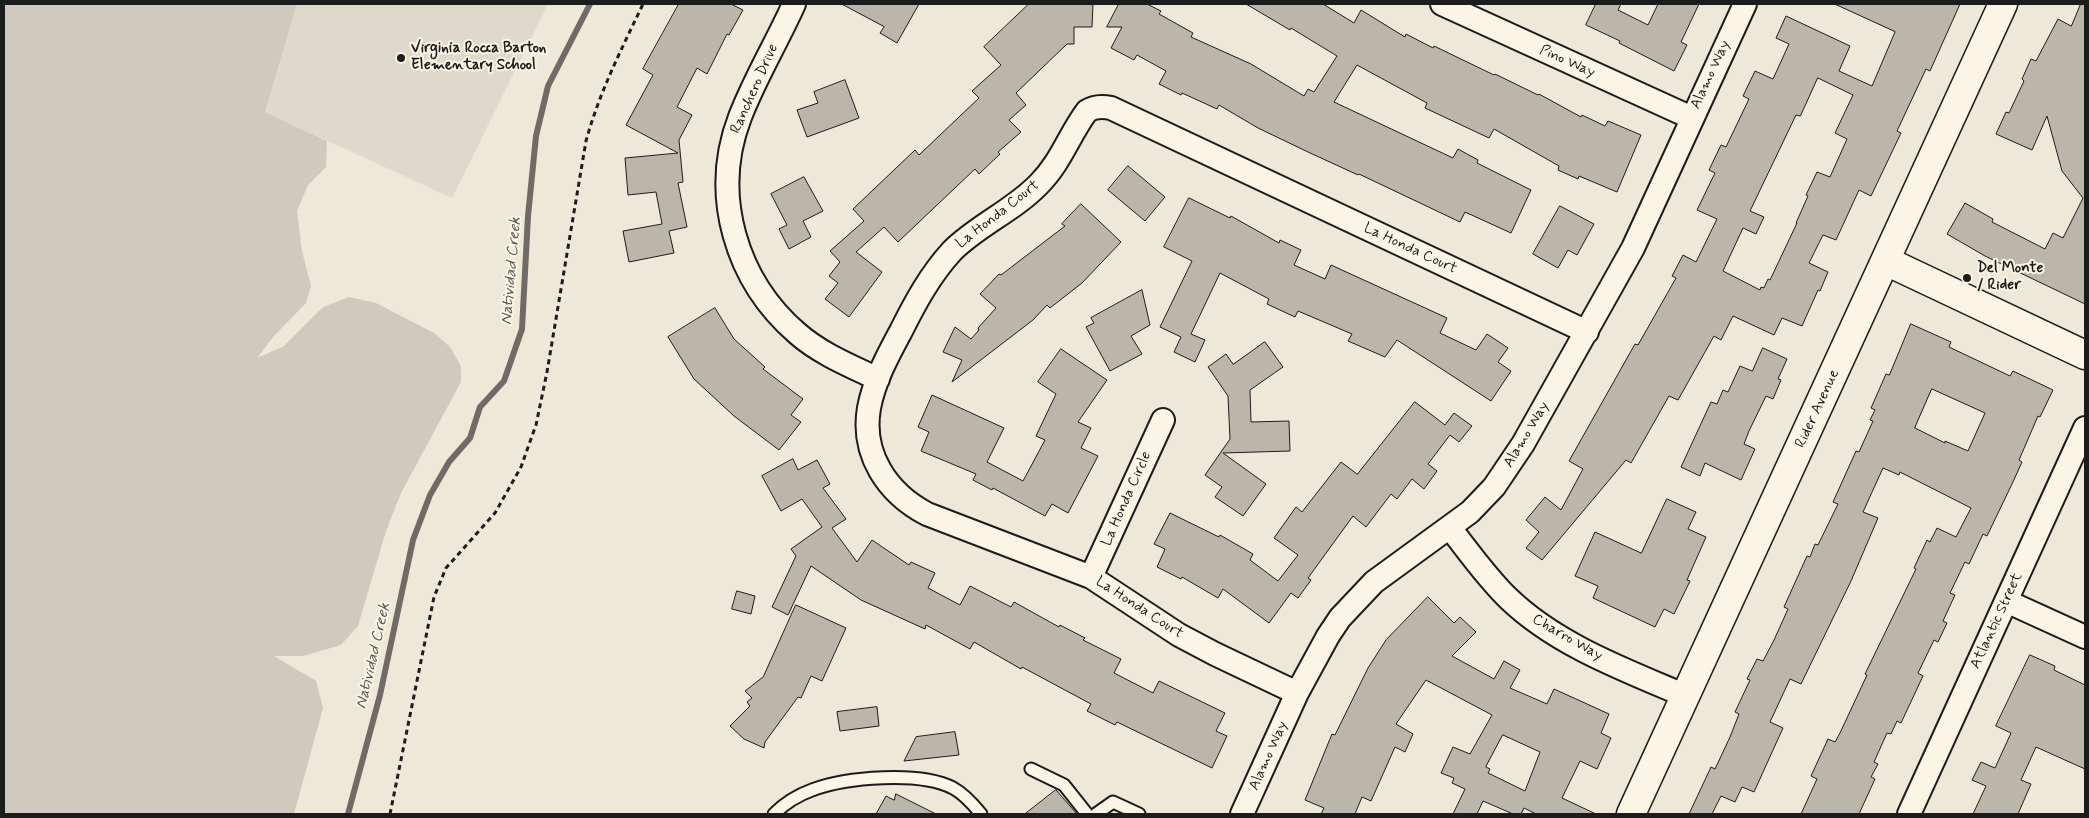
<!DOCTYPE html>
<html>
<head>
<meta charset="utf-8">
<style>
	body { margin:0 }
	#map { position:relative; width:2089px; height:818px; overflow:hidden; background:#eee8d9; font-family:Mynerve,sans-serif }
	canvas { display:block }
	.frame { position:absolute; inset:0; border:5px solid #1c1c1c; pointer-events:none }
</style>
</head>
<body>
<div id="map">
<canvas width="2089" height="818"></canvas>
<div class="frame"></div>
</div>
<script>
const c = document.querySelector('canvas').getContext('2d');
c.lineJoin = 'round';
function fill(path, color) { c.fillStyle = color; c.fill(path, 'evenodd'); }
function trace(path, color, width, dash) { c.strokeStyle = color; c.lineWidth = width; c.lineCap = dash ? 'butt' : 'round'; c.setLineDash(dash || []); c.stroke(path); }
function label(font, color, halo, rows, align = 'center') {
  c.font = font + ' Mynerve,sans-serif'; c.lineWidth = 4; c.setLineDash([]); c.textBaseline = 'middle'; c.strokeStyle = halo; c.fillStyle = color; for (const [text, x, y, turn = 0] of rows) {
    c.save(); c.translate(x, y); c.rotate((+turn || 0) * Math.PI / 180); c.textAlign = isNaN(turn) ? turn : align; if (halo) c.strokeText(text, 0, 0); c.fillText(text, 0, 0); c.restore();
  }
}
fill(new Path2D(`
	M297 4H548L452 198 265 112Z`), '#ded9cb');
fill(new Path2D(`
	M4 4H297L265 112 327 141 326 167 308 185 297 211 302 251 311 286 306 303 273 337 257 358 284 346 323 307 349 297 376 303 434 333 450 347 461 366V382L401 493 386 531 358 626 341 645 303 656H274L316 681 323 708 294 814H4Z`), '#cfcabd');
trace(new Path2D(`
	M348 814 380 695 413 540 430 495 449 462 470 438 480 407 504 381 522 329 528 216 536 136 548 86 590 4`), '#6f6c67', 6);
const building = new Path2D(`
	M679 4H731L743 10 729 35 727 34 707 74 697 68 677 107 692 115 679 140 683 182 678 183 687 227 669 231 674 253 629 262 623 231 662 224 656 192 628 195 625 158 678 153 626 125 653 75 643 69Z
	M842 4H919L897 43 880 33 884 27Z
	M1029 4H1093L1092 27H1074V44H1067L1016 93 1026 105 1009 120 1021 132 998 152 1000 154 979 174 975 169 898 242 884 227 856 252 882 272 849 317 825 299 838 283 829 276 840 262 830 251 864 221 853 209 915 150 919 155 979 98 972 91 1001 65 984 47Z
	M1119 4H1147L1161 11 1159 14 1193 33 1191 37 1251 64 1304 96 1308 89 1314 92 1337 56 1291 28 1290 30 1246 4H1323L1354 23 1361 10 1405 37 1406 34 1433 48 1434 46 1494 75 1495 74 1538 95 1539 94 1581 117 1582 115 1605 126 1608 121 1641 135 1617 192 1579 176 1578 179 1558 170 1559 166 1494 129 1489 138 1425 108 1427 103 1357 65 1334 102 1453 158 1458 149 1478 160 1477 163 1531 190 1511 233 1465 212 1460 222 1359 174 1358 175 1308 152 1258 128 1219 105 1217 109 1182 93 1181 95 1159 84 1166 71 1137 55 1134 60 1111 48 1122 27H1107Z
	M1596 4H1621L1618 10 1648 25 1658 4H1699L1681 42 1687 45 1674 71 1619 43 1620 41 1586 25Z
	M1835 4H1960L1930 71 1926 69 1897 131 1901 133 1871 196 1859 190 1836 240 1823 235 1809 263 1828 272 1820 291 1818 290 1802 326 1782 318 1774 335 1733 316 1721 340 1714 336 1678 400 1669 396 1631 463 1626 460 1542 560 1526 548 1539 532 1526 520 1545 497 1561 510 1583 469 1569 461 1635 344 1638 345 1676 278 1672 276 1683 255 1696 262 1717 219 1697 210 1715 173 1709 170 1721 145 1726 147 1749 99 1743 96 1755 71 1773 79 1789 44 1776 38 1786 16 1850 46 1839 71 1872 86 1895 32ZM1818 78 1853 95 1835 133 1847 139 1830 177 1817 172 1806 195 1808 196 1796 223H1797L1770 280 1768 279 1764 288 1761 287 1760 290 1723 271 1743 228 1756 234 1764 217 1750 211 1796 115 1800 116Z
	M2081 4H2085V304L1985 256 1947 234 1965 203 1993 219 1992 222 2045 249 2053 233 2063 238 2083 198 2062 171 2047 116 2032 150 1996 134 2006 112 2009 113 2024 81 2022 79 2031 59 2036 61 2058 19 2071 26Z
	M845 80 859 118 807 137 797 110 818 103 814 92Z
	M1128 166 1165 197 1145 221 1108 190Z
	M804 177 823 211 803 221 811 237 789 249 779 229 787 225 771 194Z
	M1189 198 1230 218 1231 216 1279 243 1280 240 1301 250 1294 265 1325 279 1331 265 1447 318 1440 333 1476 350 1487 334 1508 348 1498 362 1511 371 1491 401 1397 340 1385 357 1348 341 1352 334 1298 311 1295 317 1267 304 1269 299 1220 273 1191 334 1205 340 1195 362 1174 352 1181 337 1160 327 1192 261 1164 247Z
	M1081 204 1121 242 1082 283 1050 308 1047 305 1033 320 952 382 962 360 943 352 955 327 971 339 979 330 978 328 996 308 980 294 999 274 1001 275 1065 226 1062 224Z
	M1560 206 1594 224 1577 255 1568 250 1558 268 1533 254Z
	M1142 290 1150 325 1131 336 1142 354 1110 371 1086 327 1094 323 1091 318Z
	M715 308 734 339 765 367 763 369 803 399 791 415 801 422 779 450 734 416 694 379 668 337Z
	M1911 324 1951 342 1949 347 2010 376 2013 371 2053 390 2040 417 2038 416 2019 460 2022 462 2012 484 1987 536 1983 534 1969 564 1965 562 1950 593 1955 595 1943 621 1947 623 1938 642 1934 640 1918 673 1923 676 1901 723 1897 721 1891 734 1887 733 1874 762 1878 764 1871 777 1875 779 1859 814H1801L1817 779 1811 776 1828 739 1835 742 1840 733 1867 675 1865 674 1916 569 1914 568 1927 540 1930 542 1937 528 1956 537 1971 508 1900 472 1899 475 1883 468 1863 512 1878 518 1851 581 1801 684 1790 679 1770 722 1783 728 1754 792 1742 787 1735 802 1721 796 1712 814H1689L1711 767 1715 769 1730 737 1739 714 1735 712 1750 680 1747 679 1757 659 1763 661 1774 640 1788 609 1784 607 1807 556 1810 557 1815 544 1818 545 1838 504 1833 502 1856 451 1859 452 1873 421 1870 420 1875 410 1871 408 1886 374 1889 375ZM1932 389 1985 413 1968 451 1945 441V443L1915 428Z
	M1265 342 1283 367 1250 390 1251 422 1289 421 1290 451 1223 453 1266 484 1243 516 1215 497 1222 487 1205 475 1230 439 1228 396 1208 367 1226 354 1233 364Z
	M1763 348 1787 359 1778 379 1781 380 1773 399 1766 396 1749 431 1744 444 1755 449 1741 480 1705 463 1700 476 1681 467 1711 402 1717 404 1723 390 1728 392 1740 366 1752 371Z
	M1061 349 1107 380 1078 422 1091 428 1081 448 1098 456 1068 513 1052 504 1045 516 993 488 992 490 973 480 976 474 921 451 929 432 918 427 932 395 1004 428 987 462 1023 481 1045 440 1036 436 1056 394 1038 382Z
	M1415 402 1445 425 1454 413 1472 426 1459 442 1450 435 1428 464 1437 471 1424 489 1412 479 1397 499 1391 494 1366 527 1353 516 1308 578 1311 580 1298 598 1291 593 1269 623 1223 589 1218 598 1182 577 1181 579 1157 567 1165 549 1154 544 1170 513 1219 537 1220 535 1253 554 1250 560 1278 581 1298 555 1274 538 1296 507 1302 512 1341 462 1357 474Z
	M793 459 798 470 817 460 830 484 823 488 846 519 832 528 857 562 872 540 909 565 911 562 935 573 928 588 960 605 970 586 1011 607 1014 602 1059 627 1060 625 1085 638 1083 640 1121 659 1114 673 1153 693 1159 681 1225 713 1216 731 1227 736 1212 768 1117 722 1115 725 1087 711 1091 704 1022 667 1021 669 974 642 970 649 926 625 925 629 861 600 811 566 788 615 772 607 796 556 791 549 822 527 802 499 781 511 762 476Z
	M1667 499 1696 512 1688 529 1706 537 1687 580 1690 581 1674 614 1664 609 1655 627 1593 598 1598 586 1575 576 1595 532 1641 553Z
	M737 591 755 596 751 614 732 609Z
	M1428 597 1454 623 1460 617 1476 632 1452 656 1494 679 1504 661 1520 670 1510 688 1547 704 1554 689 1609 714 1601 733 1611 738 1597 769 1580 761 1562 798 1596 814H1536L1524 808 1521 814H1513L1483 801 1477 814H1453L1465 789 1452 783 1454 778 1441 773 1453 747 1470 754 1492 715 1426 680 1396 724 1413 734 1405 752 1395 747 1371 801 1362 797 1355 814H1321L1324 808 1305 800 1332 734 1335 735 1368 668 1386 640ZM1503 735 1540 752 1525 791 1488 773 1490 769 1486 767Z
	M796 605 846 628 822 681 811 676 801 698 798 697 765 742 764 748 744 739 730 726 750 706 747 702 752 698 745 691 763 677Z
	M2030 655 2055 666 2054 670 2085 685V769L2036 747 2021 780 2031 784 2018 814H1973L1986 786 1972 780 1981 762 1995 768 2011 733 1996 726Z
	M877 707 879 726 840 731 837 712Z
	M955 732 959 755 904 761 916 737Z
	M1056 790 1077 814H1025Z
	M896 794 936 814H876L886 796 894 800Z`);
fill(building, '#bab6aa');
trace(building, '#1c1c1c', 1);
const service = new Path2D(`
	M1031 769 1064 785 1087 814
	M774 814C785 803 798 795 812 790 846 777 920 771 953 788 964 794 973 804 981 814
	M1096 814 1113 802 1139 814`);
const minor = new Path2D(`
	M794 4C777 42 755 78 740 117 710 195 736 281 798 334 821 354 851 366 878 379
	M1442 4 1692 118
	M1450 528C1469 552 1487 578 1509 599 1557 645 1625 670 1686 696
	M1091 577 1163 420
	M2006 601 2085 637
	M1297 693 1215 654 1179 635 1091 577 927 514C887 493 861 454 869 408 874 381 888 355 901 331 915 303 930 275 952 251 978 225 1013 211 1039 184 1061 162 1069 135 1087 111 1095 106 1102 106 1111 108L1587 332
	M1242 814 1297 693 1328 636 1340 618 1374 582 1470 512 1494 487 1523 444 1633 248 1745 4
	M1909 814 2085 428`);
const tertiary = new Path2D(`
	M1886 261 2085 355
	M1631 814 2003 4`);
trace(service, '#1c1c1c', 15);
trace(minor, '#1c1c1c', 26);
trace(tertiary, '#1c1c1c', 31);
trace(new Path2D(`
	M390 814 434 597 446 568 495 513 521 467 536 425 547 372 586 141C599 93 622 48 643 4`), '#1c1c1c', 3, [5, 4]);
trace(service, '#fcf5e5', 11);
trace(minor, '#fcf5e5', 22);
trace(tertiary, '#fcf5e5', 28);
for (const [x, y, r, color] of [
	[401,58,5,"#1c1c1c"],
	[1967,278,5,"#1c1c1c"]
]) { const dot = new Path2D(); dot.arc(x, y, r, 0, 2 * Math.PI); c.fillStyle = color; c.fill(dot); trace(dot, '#fcf5e5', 2); }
label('bold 15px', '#1c1c1c', '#fcf5e5', [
	["Virginia Rocca Barton",411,49],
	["Elementary School",411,66],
	["Del Monte",1977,269],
	["/ Rider",1977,286]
], 'left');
label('15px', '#1c1c1c', '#fcf5e5', [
	["Pino Way",1567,62,24],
	["Alamo Way",1711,75,-65],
	["Ranchero Drive",755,89,-66],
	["La Honda Court",998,215,-38],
	["La Honda Court",1410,249,25],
	["Rider Avenue",1818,409,-65],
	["Alamo Way",1527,435,-59],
	["La Honda Circle",1127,499,-66],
	["La Honda Court",1139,608,33],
	["Atlantic Street",1997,621,-65],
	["Charro Way",1567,638,30],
	["Alamo Way",1269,756,-66]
]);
label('italic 16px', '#5b5854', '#fcf5e5', [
	["Natividad Creek",512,271,-85],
	["Natividad Creek",374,656,-77]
]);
</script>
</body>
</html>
